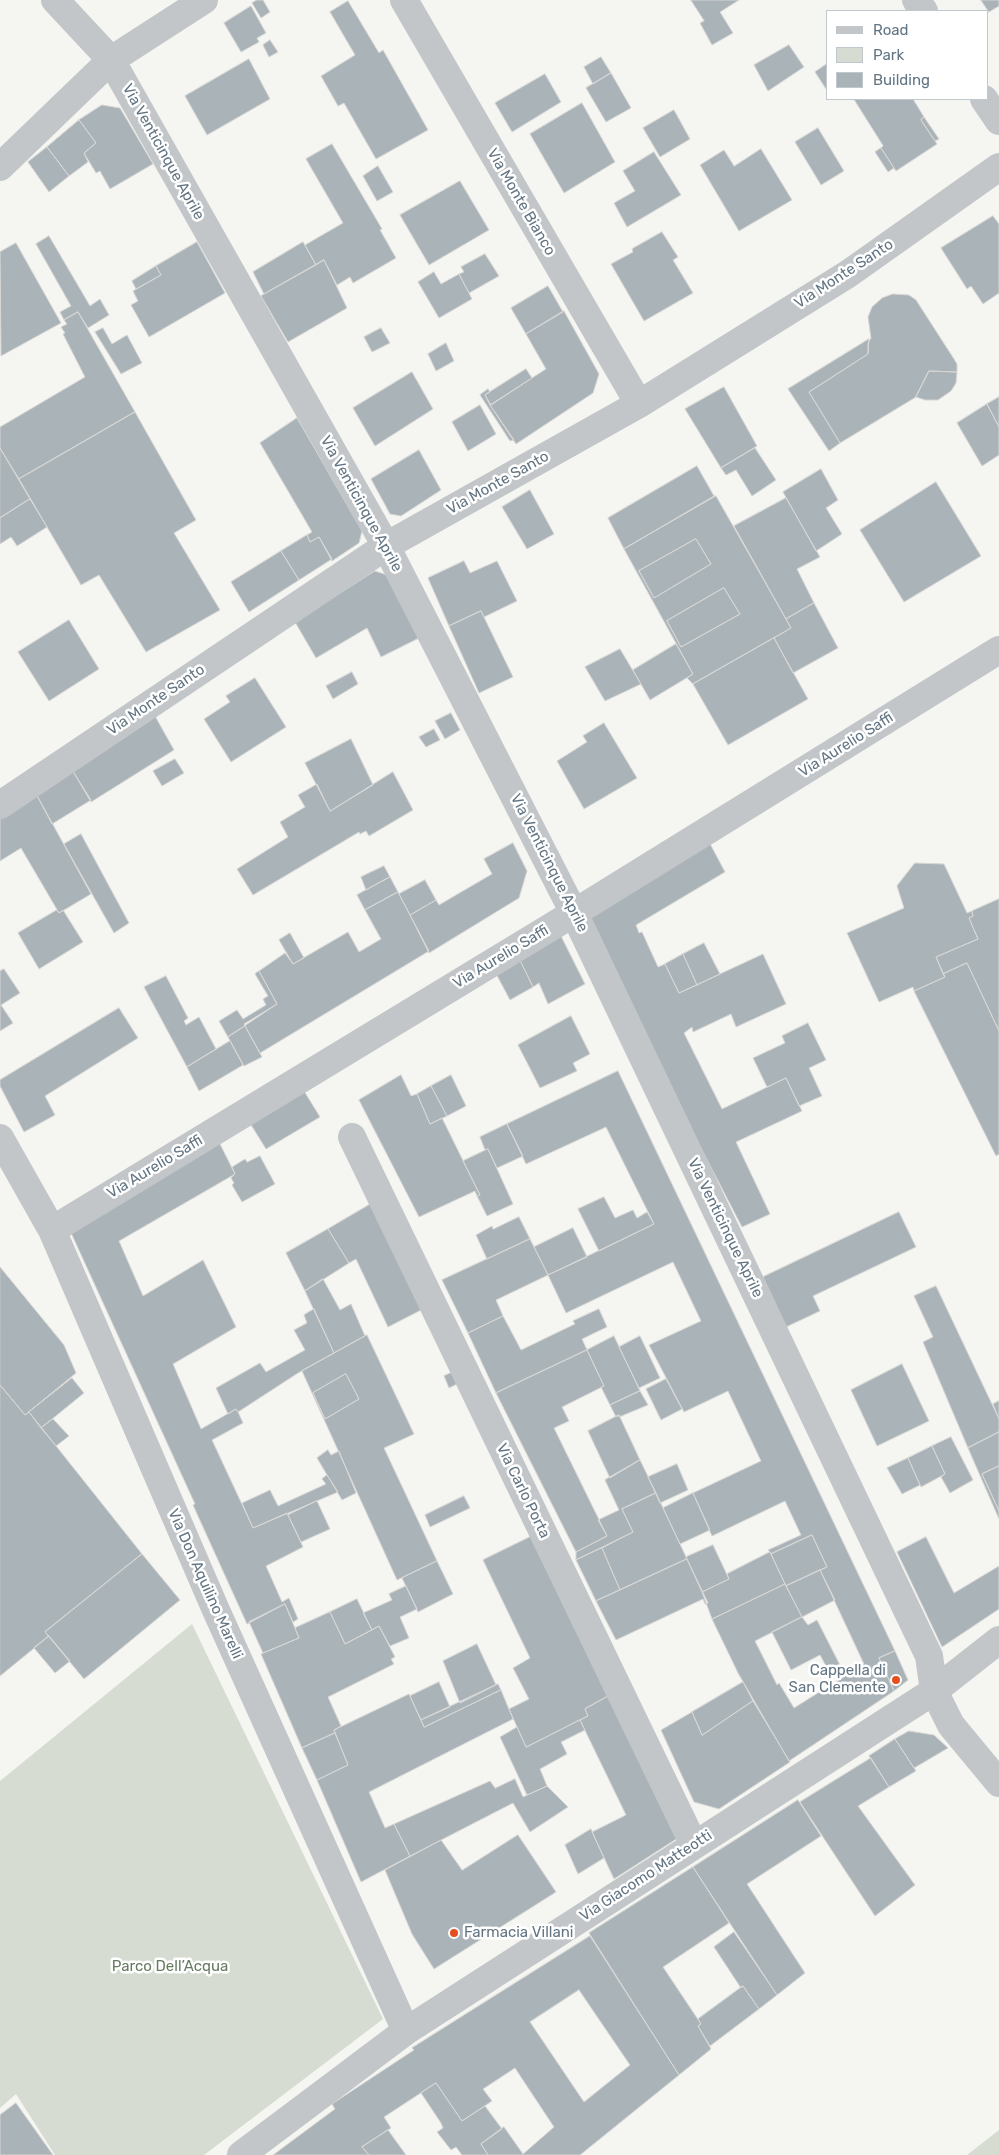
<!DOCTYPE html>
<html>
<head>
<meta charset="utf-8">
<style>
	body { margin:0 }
	#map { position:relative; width:999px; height:2155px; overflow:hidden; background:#f5f5f1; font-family:Rubik,sans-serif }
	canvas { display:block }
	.legend { position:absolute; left:826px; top:10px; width:162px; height:90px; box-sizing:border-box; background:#fff; border:1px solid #c1c8cd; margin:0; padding:6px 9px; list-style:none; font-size:15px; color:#637583 }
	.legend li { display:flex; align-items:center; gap:10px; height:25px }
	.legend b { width:25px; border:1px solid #c1c8cd }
</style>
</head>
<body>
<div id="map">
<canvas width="999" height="2155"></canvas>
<ul class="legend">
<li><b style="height:6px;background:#c2c6c9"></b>Road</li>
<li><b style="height:14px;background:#d6dcd2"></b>Park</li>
<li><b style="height:14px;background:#aab3b8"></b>Building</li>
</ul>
</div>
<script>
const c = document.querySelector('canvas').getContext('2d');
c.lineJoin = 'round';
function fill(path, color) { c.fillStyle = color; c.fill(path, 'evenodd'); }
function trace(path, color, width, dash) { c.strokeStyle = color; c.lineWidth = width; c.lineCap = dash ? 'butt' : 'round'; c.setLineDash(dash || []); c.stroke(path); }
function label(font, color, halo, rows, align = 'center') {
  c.font = font + ' Rubik,sans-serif'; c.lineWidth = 5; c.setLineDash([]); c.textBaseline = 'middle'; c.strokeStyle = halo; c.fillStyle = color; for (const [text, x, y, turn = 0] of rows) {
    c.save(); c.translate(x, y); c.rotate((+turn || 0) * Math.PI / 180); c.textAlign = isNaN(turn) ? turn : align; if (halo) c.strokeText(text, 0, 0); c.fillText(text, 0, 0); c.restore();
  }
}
fill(new Path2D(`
	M192 1624 383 2019 204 2155H55L16 2094 0 2108V1781Z
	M999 2130V2155H967Z`), '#d6dcd2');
const building = new Path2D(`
	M257 0H263L270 12 261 18 252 3Z
	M691 0H739L720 12 733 33 712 45 700 23 704 21Z
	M981 0H999V6L989 12Z
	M348 1 379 53 383 50 428 130 376 159 344 103 338 106 321 76 355 55 330 12Z
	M251 6 266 33 257 38 259 42 241 52 224 23Z
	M270 40 278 52 269 57 263 45Z
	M789 45 804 67 768 91 754 65Z
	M601 57 611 73 593 84 584 67Z
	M249 59 270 99 207 135 185 96Z
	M828 63V92L815 72Z
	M611 73 631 108 606 122 586 88Z
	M545 74 561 102 512 132 495 103Z
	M854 99H913L924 117 921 120 937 144 896 171 881 148 883 146Z
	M582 103 615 162 564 193 530 134Z
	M102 105 120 108 153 164 110 189 100 171 96 173 84 153 96 143 79 120Z
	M674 110 690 139 660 157 643 128Z
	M924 117 939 139 935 141 921 120Z
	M79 120 96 143 84 153 88 162 69 176 47 147Z
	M818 128 844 171 821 185 795 142Z
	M332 144 382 229 380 230 396 258 353 283 350 277 337 285 324 260 316 265 305 245 343 223 306 159Z
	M47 147 69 176 49 192 28 162Z
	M881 148 894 168 888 172 875 152Z
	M761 149 792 200 739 231 700 165 724 150 734 166Z
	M654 152 681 195 627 227 614 203 635 191 623 171Z
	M378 166 393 192 377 201 363 176Z
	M460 181 489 230 429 265 400 215Z
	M993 216 999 224V293L983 304 971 286 967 289 941 248Z
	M662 232 678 257 673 260 693 293 644 321 611 264 633 252 632 249Z
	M49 236 90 306 100 299 109 315 88 328 78 312 64 320 60 312 71 306 36 244Z
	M197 242 225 293 149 337 131 305 138 301 133 291 161 275 156 266Z
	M303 242 316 265 264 294 253 272Z
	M16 243 61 323 1 356 0 252Z
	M485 254 499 276 469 293 459 274 464 272 461 267Z
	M324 260 347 308 288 342 261 296Z
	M156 266 161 275 136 289 132 281Z
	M434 272 441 284 459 274 472 299 439 318 418 282Z
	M548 286 563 312 526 334 511 308Z
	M893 294 909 295 916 300 954 359 957 364V372L929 371 916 397 840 443 809 392 868 354V343L871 338 868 317 872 307 882 298Z
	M564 311 599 374 593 393 516 444 490 405 546 369 526 334Z
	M78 312 135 412 19 479 0 448V427L85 377 63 334 65 333 61 327 67 324 64 320Z
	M103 328 112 344 127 335 142 363 121 374 95 332Z
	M381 328 390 343 372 352 364 337Z
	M869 339 868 354 809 392 840 443 829 451 788 389Z
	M446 343 454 361 436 371 428 354Z
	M526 369 532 378 491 405 485 395Z
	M929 371 957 372 956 383 951 391 938 400H925L916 397Z
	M412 372 433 409 375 446 353 408Z
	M724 387 757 446 721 468 685 409Z
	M488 389 490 392 485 395 490 405 514 440 510 441 480 395Z
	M999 397V427L987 404Z
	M987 404 999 427V455L982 466 957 423Z
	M480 405 496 434 468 451 452 422Z
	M135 412 196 520 174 533 220 610 146 652 99 575 81 585 19 479Z
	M297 418 362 531 359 543 332 561 319 537 310 542 307 535 312 532 260 443Z
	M0 448 30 499 0 518Z
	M755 448 776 480 752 496 736 470 726 475 721 468Z
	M419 450 441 490 401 516 390 514 371 479Z
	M697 466 714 496 624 549 608 518Z
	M821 469 838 500 826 508 842 534 816 551 783 492Z
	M936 482 981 556 904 602 860 530Z
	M530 490 554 534 527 549 502 507Z
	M716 496 791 628 693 684 687 678 693 674 624 549ZM696 539 711 564 654 598 639 571ZM724 588 740 614 681 647 667 621Z
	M786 498 820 557 797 569 814 603 786 619 734 526Z
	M30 499 47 527 17 546 11 537 0 544V518Z
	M307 535 310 542 319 537 332 559 299 580 281 551Z
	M696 539 711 564 654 598 639 571Z
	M281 551 299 580 249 612 231 582Z
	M464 561 470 573 497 561 517 601 484 617 481 611 449 626 428 578Z
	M375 571 390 576 419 638 381 657 367 628 316 658 295 622Z
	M724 588 740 614 681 647 667 621Z
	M814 603 838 648 793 673 774 638 791 628 786 619Z
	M481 611 513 677 479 693 449 626Z
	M69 620 99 669 49 701 18 652Z
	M774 638 808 699 728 745 693 684Z
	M676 644 693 674 650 700 633 670Z
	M620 649 641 684 605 701 585 667Z
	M352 672 358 684 333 699 326 686Z
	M255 678 286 727 231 762 204 719 230 702 226 696Z
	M451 713 460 730 445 739 435 721Z
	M155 716 174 750 91 802 71 768Z
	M604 723 637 778 584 809 557 761 587 742 583 736Z
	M434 729 440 740 426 747 419 737Z
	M351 739 373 785 330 811 305 763Z
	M175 759 184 773 162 786 153 771Z
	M71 768 91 800 52 824 34 790Z
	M393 772 413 810 369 836 366 831 360 834 359 832 253 895 237 869 288 837 280 822 305 807 298 795 317 784 330 811Z
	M34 790 91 894 59 913 21 848 0 861V811Z
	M81 834 129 923 114 933 64 844Z
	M707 838 725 872 636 925 639 933 642 932 658 967 665 964 679 993 763 954 786 1004 736 1027 731 1014 693 1032 692 1027 684 1033 722 1109 786 1078 802 1111 736 1142 770 1214 742 1227 690 1127 585 912Z
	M513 843 527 871 519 898 429 953 410 915 436 900 439 905 492 874 484 859Z
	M915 863 944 864 967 913 972 911 973 916 969 918 978 939 936 957 945 977 914 991 913 987 879 1002 847 933 904 908 897 886Z
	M384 866 390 877 366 890 361 877Z
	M390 877 398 892 365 910 357 895Z
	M425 880 436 900 410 915 399 894Z
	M398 892 429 951 260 1053 244 1024 277 1004 259 971 285 953 293 964 348 932 359 952 381 939 365 910Z
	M999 899V1031L967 963 943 974 936 957 978 939 969 918 973 916 972 911Z
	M57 910 59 913 63 910 83 942 39 969 18 933Z
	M557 928 585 984 548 1004 539 983 533 987 516 952Z
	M290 933 304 958 293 964 279 940Z
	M704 943 720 974 697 985 683 954Z
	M516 952 533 987 510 1000 492 966Z
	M683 954 697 985 679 993 665 964Z
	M967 963 999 1031V1154L996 1156 914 991 945 977 943 974Z
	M4 969 20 993 1 1005 13 1023 0 1031V971Z
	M259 971 277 1004 228 1037 219 1021 237 1010 243 1019 266 1005 263 999 268 996 255 974Z
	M166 976 188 1018 184 1021 186 1025 199 1017 216 1049 187 1067 144 987Z
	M119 1008 138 1038 45 1096 55 1115 24 1132 0 1086V1080Z
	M571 1016 590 1054 573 1063 577 1071 540 1088 518 1045Z
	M808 1023 826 1060 809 1068 822 1096 799 1106 786 1078 767 1087 753 1058 785 1043 782 1036Z
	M245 1026 262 1057 244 1066 228 1037Z
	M230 1041 243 1065 199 1091 187 1067Z
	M618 1071 895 1651 879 1658 894 1691 789 1761 738 1673 712 1619 785 1584 802 1617 755 1641 777 1685 779 1683 794 1708 864 1664 820 1570 827 1567 812 1535 771 1554 770 1552 768 1550 801 1535 785 1501 712 1536 693 1493 761 1461 728 1391 684 1412 649 1345 701 1321 673 1262 566 1313 548 1275 654 1224 606 1127 526 1164 507 1124Z
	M401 1075 411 1096 417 1094 430 1124 442 1118 480 1195 477 1196 475 1191 419 1217 359 1100Z
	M451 1075 466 1106 447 1116 431 1086Z
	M431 1086 447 1116 430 1124 417 1094Z
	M304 1091 320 1117 266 1149 248 1120Z
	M507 1124 523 1156 497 1168 488 1149 485 1150 480 1137Z
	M217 1138 235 1174 119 1241 143 1296 203 1260 236 1327 173 1364 201 1429 236 1409 238 1412 243 1423 212 1440 253 1528 287 1513 303 1547 266 1566 282 1602 289 1598 298 1619 293 1622 285 1604 247 1624 193 1505 195 1504 67 1224Z
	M488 1149 513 1204 487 1216 477 1196 480 1195 463 1161Z
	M260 1156 275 1184 242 1202 232 1185 234 1183 231 1178 235 1174 232 1167 245 1159 247 1162Z
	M604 1197 615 1218 633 1210 637 1218 647 1212 654 1224 599 1251 578 1209Z
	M374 1202 425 1308 388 1327 356 1259 349 1263 328 1229Z
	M899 1212 916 1247 813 1296 820 1311 786 1327 763 1277Z
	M519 1217 530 1239 487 1259 476 1235 492 1226 493 1229Z
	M573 1228 587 1257 548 1275 534 1247Z
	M328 1229 349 1263 305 1291 286 1253Z
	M530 1239 548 1275 496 1300 503 1316 468 1333 442 1280Z
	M0 1267 64 1345 76 1373 25 1415 0 1385Z
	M323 1279 340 1310 351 1304 365 1336 334 1353 305 1291Z
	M936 1286 999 1419V1432L968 1448 923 1342 933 1337 914 1296Z
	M314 1309 334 1353 298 1373 238 1412 236 1409 228 1414 216 1388 260 1363 266 1372 305 1350 294 1330 307 1323 304 1315Z
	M599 1309 607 1327 582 1339 587 1350 496 1393 468 1333 503 1316 521 1350 575 1324 573 1321Z
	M367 1335 414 1434 384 1448 437 1561 397 1580 302 1371ZM346 1374 359 1399 325 1419 313 1393Z
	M614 1336 640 1391 610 1405 601 1387 604 1386 587 1350Z
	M640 1336 660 1378 639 1388 619 1347Z
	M587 1350 604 1386 562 1407 569 1421 554 1428 607 1536 576 1552 496 1393Z
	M902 1364 929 1421 877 1446 851 1390Z
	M453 1372 459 1383 449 1388 444 1376Z
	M346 1374 359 1399 325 1419 313 1393Z
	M72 1378 84 1393 41 1428 29 1412Z
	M666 1379 682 1409 661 1420 646 1389Z
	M0 1385 25 1415 29 1412 142 1554 45 1632 49 1636 0 1676Z
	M640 1391 648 1405 619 1417V1415L616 1417 610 1405Z
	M999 1401V1419L993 1404Z
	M619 1415 640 1460 610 1478 588 1431Z
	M53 1419 69 1436 56 1446 41 1428Z
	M999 1432V1466L982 1474 999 1511V1519L968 1448Z
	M951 1437 973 1480 950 1493 941 1477 945 1474 932 1446Z
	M932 1446 945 1474 921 1487 908 1458Z
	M328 1450 331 1455 339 1451 356 1493 342 1500 317 1458Z
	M908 1458 920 1485 902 1494 887 1468Z
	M640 1460 656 1493 622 1509 633 1532 576 1560V1552L607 1536 598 1520 619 1510 605 1480Z
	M677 1464 688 1490 660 1503 648 1477Z
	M999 1466V1511L982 1474Z
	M327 1475 338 1492 253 1528 242 1503 270 1490 278 1506 326 1484 322 1479Z
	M656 1493 687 1559 620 1590 602 1548 633 1532 622 1509Z
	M693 1493 710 1530 680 1544 663 1508Z
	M464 1496 470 1508 430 1527 425 1515Z
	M317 1501 330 1529 301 1542 288 1515Z
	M534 1535 612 1694 585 1709 588 1716 526 1747 509 1709 529 1699 513 1668 530 1658 483 1560Z
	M812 1535 827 1567 786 1586 771 1554Z
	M926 1537 954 1593 999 1566V1609L942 1647 897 1552Z
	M713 1545 729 1579 702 1592 686 1557Z
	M602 1548 620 1590 596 1601 576 1560Z
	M770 1552 785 1584 712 1619 702 1592 729 1579 727 1574Z
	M142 1554 180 1600 84 1679 45 1632Z
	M687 1559 708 1603 705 1604 703 1599 616 1640 596 1601Z
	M437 1561 453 1594 418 1612 402 1578Z
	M820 1570 835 1600 802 1617 786 1586Z
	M406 1586 417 1609 400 1617 409 1638 390 1646 379 1626 372 1630 363 1613 392 1600 389 1594Z
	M357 1599 372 1630 345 1644 330 1612Z
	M285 1604 299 1638 263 1653 249 1622Z
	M330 1612 345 1644 379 1626 395 1657 391 1659 394 1664 328 1697 341 1726 334 1730 335 1733 302 1748 261 1654 299 1638 295 1628Z
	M802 1617 808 1625 817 1620 843 1671 832 1677 820 1655 791 1670 772 1632Z
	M49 1636 70 1661 55 1673 34 1648Z
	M477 1644 496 1685 460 1703 443 1661Z
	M895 1651 908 1680 894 1691 879 1658Z
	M439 1682 450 1707 421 1720 410 1696Z
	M743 1682 753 1701 702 1735 692 1712Z
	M498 1684 501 1690 424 1727 421 1720Z
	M501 1690 513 1719 369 1792 385 1828 394 1824 410 1856 361 1882 317 1780 348 1765 334 1730 409 1694 424 1727Z
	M612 1694 681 1836 614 1879 592 1832 626 1815 580 1720 588 1716 585 1709Z
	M753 1701 790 1762 719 1809 694 1802 661 1730 692 1712 702 1735Z
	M580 1720 585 1730 561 1742 567 1754 540 1769 547 1786 527 1795 500 1737 517 1727 526 1747Z
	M909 1731 934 1735 948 1748 914 1768 895 1739Z
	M335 1733 348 1765 317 1780 302 1748Z
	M895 1739 916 1771 889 1787 869 1756Z
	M871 1758 889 1787 858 1806 915 1885 875 1916 800 1802Z
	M515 1779 523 1797 547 1786 568 1807 530 1832 513 1803 410 1856 394 1824 490 1781 495 1788Z
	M798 1800 821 1836 747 1884 805 1973 777 1995 693 1867Z
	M591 1829 604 1858 578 1874 565 1845Z
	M518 1835 556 1892 434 1969 412 1934 385 1870 441 1840 462 1870Z
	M693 1867 729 1923 663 1967 701 2024 698 2026 711 2049 679 2075 589 1933Z
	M734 1932 777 1995 759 2009 743 1986 741 1988 714 1947Z
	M590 1936 679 2075 580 2155H522L554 2127 515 2068 483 2089 492 2101 462 2121 436 2083 384 2117 391 2128 362 2147 369 2155H273L335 2109 332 2104 414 2050 412 2048ZM579 1990 630 2065 584 2102 530 2022Z
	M743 1986 759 2009 710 2046 698 2026 701 2024 698 2019Z
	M436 2083 462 2121 485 2106 502 2129 481 2144 488 2155H462L456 2147 451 2150 437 2132 443 2128 441 2123 421 2093Z
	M16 2103 53 2155H0V2115Z
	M504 2127 523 2154 522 2155H488L481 2144Z
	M388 2130 406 2155H369L362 2147Z`);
fill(building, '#aab3b8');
trace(building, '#d6d6d4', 1);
trace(new Path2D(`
	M55 0 111 60 386 546 574 913 929 1656 934 1691 951 1725 999 1783
	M404 0 639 404
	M916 0 924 11
	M984 99 999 121
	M0 167 111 60 204 0
	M0 805 386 546 639 404 848 274 999 167
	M352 1137 694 1845
	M0 1138 52 1230 215 1608 406 2031
	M52 1230 574 913 999 650
	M241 2155 406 2031 934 1691 999 1640`), '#c2c6c9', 28);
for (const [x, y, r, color] of [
	[896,1680,5,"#e74d1f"],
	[454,1933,5,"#e74d1f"]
]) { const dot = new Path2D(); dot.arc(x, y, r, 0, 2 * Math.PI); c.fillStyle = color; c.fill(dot); trace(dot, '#fff', 2); }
label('15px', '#637583', '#fff', [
	["Via Venticinque Aprile",163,152,61],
	["Via Monte Bianco",521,202,60],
	["Via Monte Santo",844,274,-33],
	["Via Monte Santo",498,483,-29],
	["Via Venticinque Aprile",361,504,61],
	["Via Monte Santo",156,700,-34],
	["Via Aurelio Saffi",846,745,-32],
	["Via Venticinque Aprile",549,863,63],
	["Via Aurelio Saffi",501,957,-31],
	["Via Aurelio Saffi",155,1167,-31],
	["Via Venticinque Aprile",725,1228,64],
	["Via Carlo Porta",523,1491,64],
	["Via Don Aquilino Marelli",205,1584,66],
	["Via Giacomo Matteotti",646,1876,-33]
]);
label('15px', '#637583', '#fff', [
	["Cappella di",886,1671],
	["San Clemente",886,1688],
	["Farmacia Villani",464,1933,"left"]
], 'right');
label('15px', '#677a62', '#fff', [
	["Parco Dell’Acqua",170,1967]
]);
</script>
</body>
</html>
